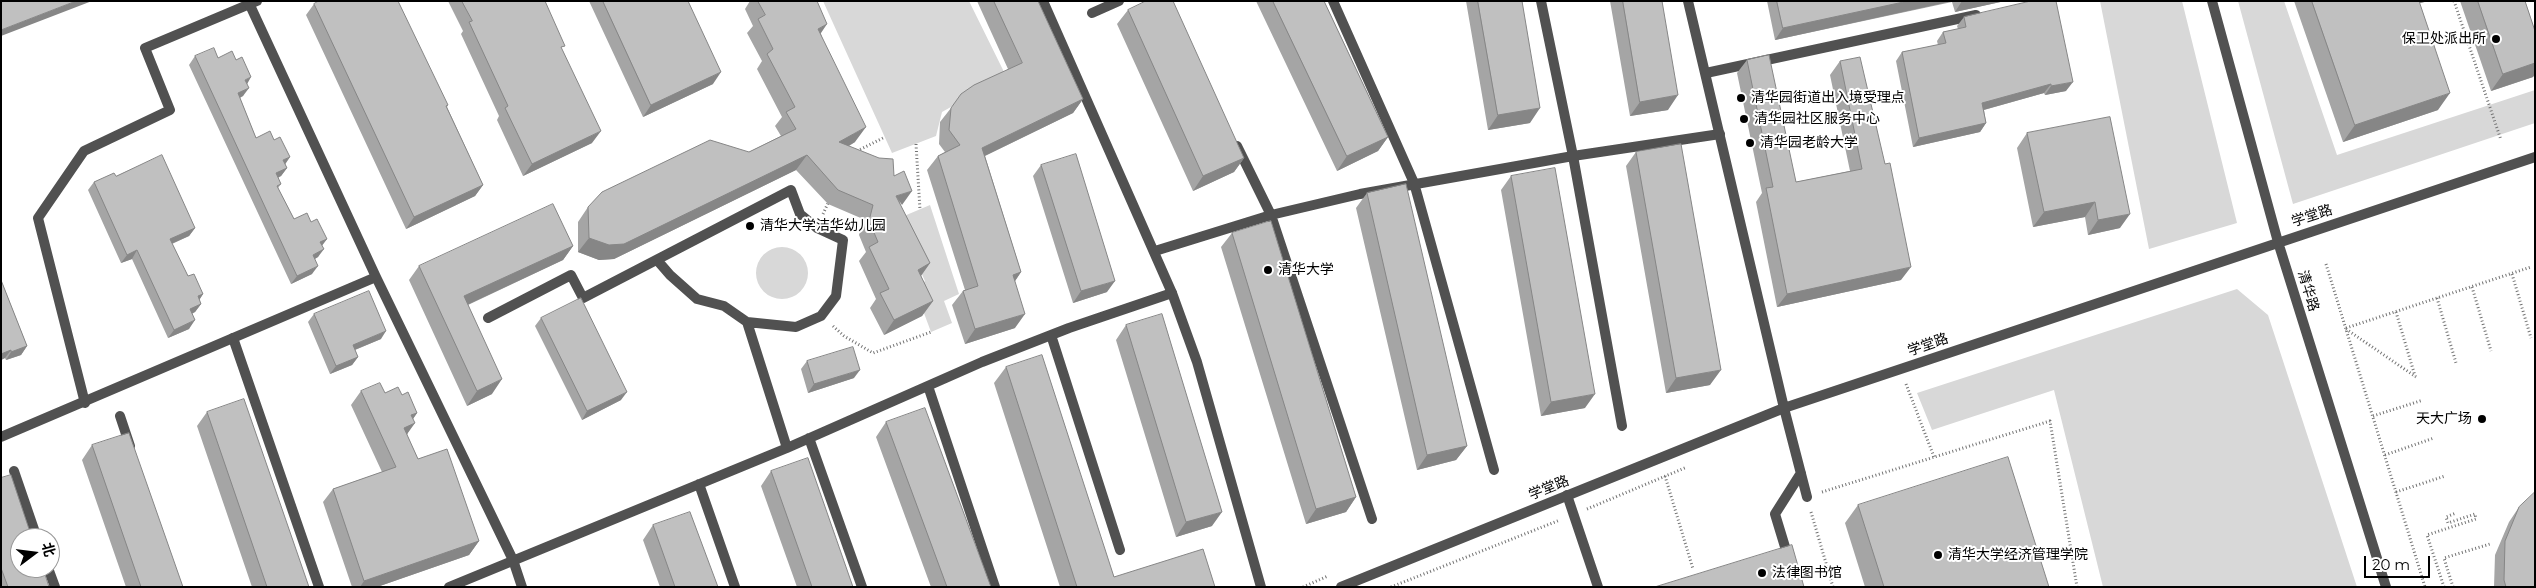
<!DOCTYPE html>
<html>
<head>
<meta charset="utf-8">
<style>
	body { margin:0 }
	#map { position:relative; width:2536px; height:588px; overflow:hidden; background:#fff; font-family:Montserrat,"Noto Sans SC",sans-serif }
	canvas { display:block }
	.frame { position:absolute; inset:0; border:2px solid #000; pointer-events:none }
	.north { position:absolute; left:10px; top:528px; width:50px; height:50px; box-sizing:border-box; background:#fff; border:1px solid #999; border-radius:50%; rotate:75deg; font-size:14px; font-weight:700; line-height:20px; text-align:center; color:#000 }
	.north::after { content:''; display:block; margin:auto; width:18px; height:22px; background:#000; clip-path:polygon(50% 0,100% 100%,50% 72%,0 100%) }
	.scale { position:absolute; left:2364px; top:556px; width:66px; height:22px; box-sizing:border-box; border:2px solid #000; border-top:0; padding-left:6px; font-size:15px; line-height:18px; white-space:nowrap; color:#000; -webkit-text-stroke:4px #fff; paint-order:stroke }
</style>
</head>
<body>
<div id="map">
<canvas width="2536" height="588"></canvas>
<div class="frame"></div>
<div class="north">北</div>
<div class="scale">20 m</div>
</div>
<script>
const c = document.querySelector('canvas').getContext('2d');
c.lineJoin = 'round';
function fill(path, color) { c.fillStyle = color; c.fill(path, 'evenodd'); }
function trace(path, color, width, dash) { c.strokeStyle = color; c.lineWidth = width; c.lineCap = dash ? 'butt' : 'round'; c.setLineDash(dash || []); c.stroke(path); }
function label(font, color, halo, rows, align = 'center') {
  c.font = font + ' Montserrat,"Noto Sans SC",sans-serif'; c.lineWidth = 4; c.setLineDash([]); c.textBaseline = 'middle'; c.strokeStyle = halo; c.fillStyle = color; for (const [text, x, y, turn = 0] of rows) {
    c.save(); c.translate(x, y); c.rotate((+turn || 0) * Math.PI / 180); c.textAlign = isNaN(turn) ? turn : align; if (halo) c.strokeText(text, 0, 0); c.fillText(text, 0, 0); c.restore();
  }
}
fill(new Path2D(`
	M823 1H969L1006 76 942 112 936 136 892 153Z
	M2100 1H2182L2237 223 2149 249Z
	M2238 1H2284L2337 155 2535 90V123L2293 204Z
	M930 205 959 294 944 301 952 323 931 332 915 289 925 281 897 219Z
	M756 273a26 26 0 1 1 52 0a26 26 0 1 1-52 0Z
	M2237 289 2268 315 2357 587H2103L2054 390 1932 430 1917 393Z`), '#d8d8d8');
trace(new Path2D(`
	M2454 1 2501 140
	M916 144 920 210
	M857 151 885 137
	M823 214 829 201
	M2326 264 2425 587
	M2512 274 2531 338
	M2472 287 2491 351
	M2437 298 2456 363
	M2396 312 2415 376
	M833 326 844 336 873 353 931 332
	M2346 328 2531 267
	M2346 329 2416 377
	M1906 384 1934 457
	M2373 416 2423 400
	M2385 455 2434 438
	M1665 476 1693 569
	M1822 492 2050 421 2077 587
	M2396 492 2445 476
	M1587 509 1687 467
	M1811 512 1833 587
	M1303 587 1328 576
	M1391 587 1560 520
	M2444 587 2427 535 2476 519 2475 514 2448 523 2446 517 2456 513
	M2453 587 2444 558 2490 544`), '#737373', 3, [1, 2.5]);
trace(new Path2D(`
	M1333 1 1414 183 1494 470
	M1541 1 1573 156 1622 426
	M1092 13 1119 1
	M1706 73 1976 15
	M1237 146 1271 215 1372 519
	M1155 251 1271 215 1360 194 1573 156 1720 134
	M657 260 670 275 697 299 724 306 747 322
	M488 318 571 275 583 298 791 190 800 214 817 228 843 240 836 296 821 316 796 327 747 322 787 448
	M1051 335 1120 550
	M233 338 319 587
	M928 386 995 587
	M85 403 38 218 84 151 170 110 145 48 257 1
	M1784 408 1807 497
	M120 416 130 446
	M809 438 862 587
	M14 471 37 538
	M699 484 735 587
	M1567 495 1598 587
	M1789 560 1775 514 1801 473
	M48 568 55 587
	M449 587 787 448 982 362 1069 328 1172 293`), '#515151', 10);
trace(new Path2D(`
	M248 1 376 277 513 560 522 587
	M1043 1 1172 293 1197 362 1261 587
	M1688 1 1784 408
	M2212 1 2278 242 2386 587
	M1 437 376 277
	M1341 587 1784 408 2535 157`), '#515151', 10);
fill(new Path2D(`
	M448 1H545L592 143 523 176 497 120 499 116 461 34 463 31Z
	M589 1H688L713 84 643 117Z
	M750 1H817L821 34 855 142 849 146 894 176 901 206 930 263 921 276 933 301 922 316 884 335 870 308 876 299 859 261 866 252 859 235 863 219 828 204 796 170 614 259 599 260 578 252V222L588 207 749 152 781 136 775 126 782 117 757 69 762 61 747 33 753 26 745 9Z
	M977 1H1038L1083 99 1073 113 985 156 1021 272 1015 281V328L965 344 952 305 963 291 965 290 927 170 938 156 945 152 939 144 940 122 951 108 1008 69Z
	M1256 1H1324L1388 137 1378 151 1337 171Z
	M1466 1H1522L1530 123 1488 130Z
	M1610 1H1662L1668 110 1630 116Z
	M1767 1H2005L1955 12 1952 2 1775 40Z
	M2294 1H2429L2419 3 2438 110 2343 142Z
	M2460 1H2525L2535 31V74L2533 77 2491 91Z
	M314 4 448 105 447 107 483 185 475 196 406 229 306 15Z
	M1128 10 1244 158 1234 172 1193 191 1117 24Z
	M1964 17 2066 91 2045 95 2044 93 1984 110 1986 123 1980 132 1913 147 1896 61 1902 52 1938 45 1937 41 1943 32 1958 29 1957 26Z
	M195 56 218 58 247 84 243 96 240 98 256 138 285 164 287 168 281 176 278 178 281 184 278 188 294 219 311 222 327 239 322 245 318 257 315 259 312 274 291 284 189 65Z
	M1747 60 1796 182 1850 171 1830 75 1840 61 1901 280 1777 307 1756 202 1762 193 1737 73Z
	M2110 117 2120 228 2088 235 2085 217 2033 227 2017 148 2027 133Z
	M1636 152 1710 385 1666 393 1626 166Z
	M1041 165 1107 292 1073 303 1033 176Z
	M116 176 195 228 189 236 172 244 188 276 203 294 199 300 201 304 195 312 192 314 189 329 168 338 132 259 121 263 88 190 94 182Z
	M1511 176 1585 408 1541 416 1501 190Z
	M1367 193 1467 446 1456 460 1417 470 1356 208Z
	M1232 233 1356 497 1346 512 1306 524 1221 247Z
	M573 246 563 260 468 305 492 394 467 406 409 280 419 266Z
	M1 280 27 346 21 355 6 360 5 358 1 360Z
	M314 314 381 339 355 350 358 357 352 365 330 374 308 322Z
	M541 318 621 400 582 420 535 326Z
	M1126 325 1212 526 1176 537 1116 340Z
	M807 361 854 378 808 393 801 369Z
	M1006 367 1114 577 1215 587H1060L994 383Z
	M361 391 385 393 402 395 417 413 413 419 407 435 418 459 479 541 469 555 377 587H352L323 502 333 489 382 472 351 405Z
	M207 412 309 587H252L197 426Z
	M886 422 991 587H931L876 437Z
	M92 445 183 587H126L82 460Z
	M771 471 853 587H797L761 486Z
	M1 478 49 587H1Z
	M1858 505 2049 587H1865L1845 523Z
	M2519 507 2535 587H2494L2495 555 2509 522Z
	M653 525 718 587H660L643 540Z`), '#a5a5a5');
fill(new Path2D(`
	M76 1H92L1 36V30Z
	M1908 1H1953L1775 40 1783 28Z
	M1962 1H2005L1955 12Z
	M2406 1H2429L2403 7Z
	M827 24 817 39 818 29Z
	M2535 63V74L2533 77 2491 91 2503 74Z
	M721 72 713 84 643 117 651 105Z
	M251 77 246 86 245 80Z
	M2073 82 2066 91 2045 95 2051 86Z
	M2051 84 2044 93 1976 112 1982 103Z
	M249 88 243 96 232 101 238 93Z
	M2450 93 2438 110 2343 142 2355 125Z
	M1678 95 1668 110 1630 116 1640 102Z
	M1083 99 1073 113 972 162 982 148Z
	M1540 108 1530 123 1488 130 1498 115Z
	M1986 123 1980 132 1913 147 1919 138Z
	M866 127 855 142 829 157 839 142Z
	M601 131 592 143 523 176 532 164Z
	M1388 137 1378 151 1337 171 1347 156Z
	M807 155 796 170 614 259 599 260 578 252 589 238Z
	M290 157 284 166 283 160Z
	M1244 158 1234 172 1193 191 1203 176Z
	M287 168 281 176 270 181 276 173Z
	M483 185 475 196 406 229 414 217Z
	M912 191 902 205 896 196Z
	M2095 202 2085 217 2033 227 2044 212Z
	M2130 214 2120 228 2088 235 2098 220Z
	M195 228 189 236 164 247 170 239Z
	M327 239 321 247 320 242Z
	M573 246 563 260 454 311 464 296Z
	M324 249 318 257 307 263 313 255Z
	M137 250 132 259 121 263 127 255Z
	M930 263 920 277 918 270Z
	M318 266 312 274 291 284 297 276Z
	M1911 267 1901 280 1777 307 1787 294Z
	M1021 272 1011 287 1013 275Z
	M1115 281 1107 292 1073 303 1081 291Z
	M203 294 198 302V296Z
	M933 301 922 316 884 335 894 320Z
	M201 304 195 312 184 317 190 309Z
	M1025 314 1015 328 965 344 975 329Z
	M195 320 189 329 168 338 174 330Z
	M386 331 381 339 347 353 353 345Z
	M27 346 21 355 6 360 11 352Z
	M11 350 5 358 1 360V354Z
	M358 357 352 365 330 374 336 366Z
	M860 370 854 378 808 393 814 384Z
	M1721 370 1710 385 1666 393 1676 378Z
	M502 379 492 394 467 406 477 391Z
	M627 392 621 400 582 420 587 411Z
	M1595 394 1585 408 1541 416 1551 402Z
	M417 413 408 426 415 423 405 437 394 442 411 415Z
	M1467 446 1456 460 1417 470 1427 455Z
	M1356 497 1346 512 1306 524 1316 509Z
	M1222 512 1212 526 1176 537 1186 522Z
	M479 541 469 555 377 587H360L364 581Z`), '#868686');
const building = new Path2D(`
	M1 1H76L1 30Z
	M319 1H398L448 105 446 106 483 185 414 217 314 4Z
	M462 1H545L565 46 561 47 601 131 532 164 505 108 508 106 469 22 472 21Z
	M603 1H688L721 72 651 105Z
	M758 1H817L827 24 818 29 866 127 839 142 879 158 893 159 894 176 904 171 912 191 896 196 930 263 918 270 933 301 894 320 880 293 889 289 869 247 878 242 869 221 873 205 838 190 807 155 624 244 609 245 589 238 588 207 602 192 710 140 749 152 796 129 786 112 795 107 767 54 773 49 758 19 765 15Z
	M994 1H1038L1083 99 982 148 1021 272 1013 275 1025 314 975 329 963 291 978 286 938 156 960 145 949 130 951 108 961 94 974 85 1022 63Z
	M1146 1H1173L1244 158 1203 176 1128 10Z
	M1273 1H1324L1388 137 1347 156Z
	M1478 1H1522L1540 108 1498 115Z
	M1623 1H1662L1678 95 1640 102Z
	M1777 1H1908L1783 28Z
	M2031 1H2056L2073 82 2051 86V84L1982 103 1986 123 1919 138 1902 52 1946 43 1943 32 1966 27 1964 17Z
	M2312 1H2419L2450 93 2355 125Z
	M2478 1H2525L2535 31V63L2503 74Z
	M214 48 218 58 232 51 236 60 242 57 251 77 245 80 249 88 238 93 256 138 270 131 274 140 280 137 290 157 283 160 287 168 276 173 281 184 277 186 294 219 307 213 311 222 317 219 327 239 320 242 324 249 313 255 318 266 297 276 195 56Z
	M1769 55 1796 182 1862 169 1840 61 1860 57 1885 164 1890 163 1911 267 1787 294 1766 188 1773 187 1747 60Z
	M2110 117 2130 214 2098 220 2095 202 2044 212 2027 133Z
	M1681 144 1721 370 1676 378 1636 152Z
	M1076 154 1115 281 1081 291 1041 165Z
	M162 155 195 228 170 239 188 276 194 274 203 294 198 296 201 304 190 309 195 320 174 330 137 250 127 255 94 182 114 173 116 176Z
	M1555 168 1595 394 1551 402 1511 176Z
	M1406 184 1467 446 1427 455 1367 193Z
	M553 204 573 246 464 296 502 379 477 391 419 266Z
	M1271 221 1356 497 1316 509 1232 233Z
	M1 280 27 346 11 352V350L1 354Z
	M369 291 386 331 353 345 358 357 336 366 314 314Z
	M581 298 627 392 587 411 541 318Z
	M1162 314 1222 512 1186 522 1126 325Z
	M853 347 860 370 814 384 807 361Z
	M1042 355 1114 577 1203 549 1215 587H1077L1006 367Z
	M380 383 385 393 398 387 402 395 408 392 417 413 411 415 415 423 404 428 418 459 447 449 479 541 364 581 333 489 396 467 361 391Z
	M244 399 309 587H267L207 412Z
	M925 408 991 587H947L886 422Z
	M129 433 183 587H141L92 445Z
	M2008 457 2049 587H1884L1858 505Z
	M808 458 853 587H812L771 471Z
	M11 475 32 538H20V568H43L49 587H8L1 568V478Z
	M2535 492V587H2506L2504 580 2505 541 2519 507Z
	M690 512 718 587H675L653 525Z
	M1792 545 1804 587H1655Z`);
fill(building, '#c0c0c0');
trace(building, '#868686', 1);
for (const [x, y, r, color] of [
	[2496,39,5,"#000"],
	[1741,98,5,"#000"],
	[1744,119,5,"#000"],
	[1750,143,5,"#000"],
	[750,226,5,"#000"],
	[1268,270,5,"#000"],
	[2482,419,5,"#000"],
	[1938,555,5,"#000"],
	[1762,573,5,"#000"]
]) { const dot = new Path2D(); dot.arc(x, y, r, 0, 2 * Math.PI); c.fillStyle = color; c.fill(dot); trace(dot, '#fff', 2); }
label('14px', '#000', '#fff', [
	["保卫处派出所",2486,39,"right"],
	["清华园街道出入境受理点",1751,98],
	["清华园社区服务中心",1754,119],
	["清华园老龄大学",1760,143],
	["清华大学洁华幼儿园",760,226],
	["清华大学",1278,270],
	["天大广场",2472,419,"right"],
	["清华大学经济管理学院",1948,555],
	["法律图书馆",1772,573]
], 'left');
label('14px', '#000', '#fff', [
	["学堂路",2312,216,-18],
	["清华路",2308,291,73],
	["学堂路",1928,345,-19],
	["学堂路",1549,488,-22]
]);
</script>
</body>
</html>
